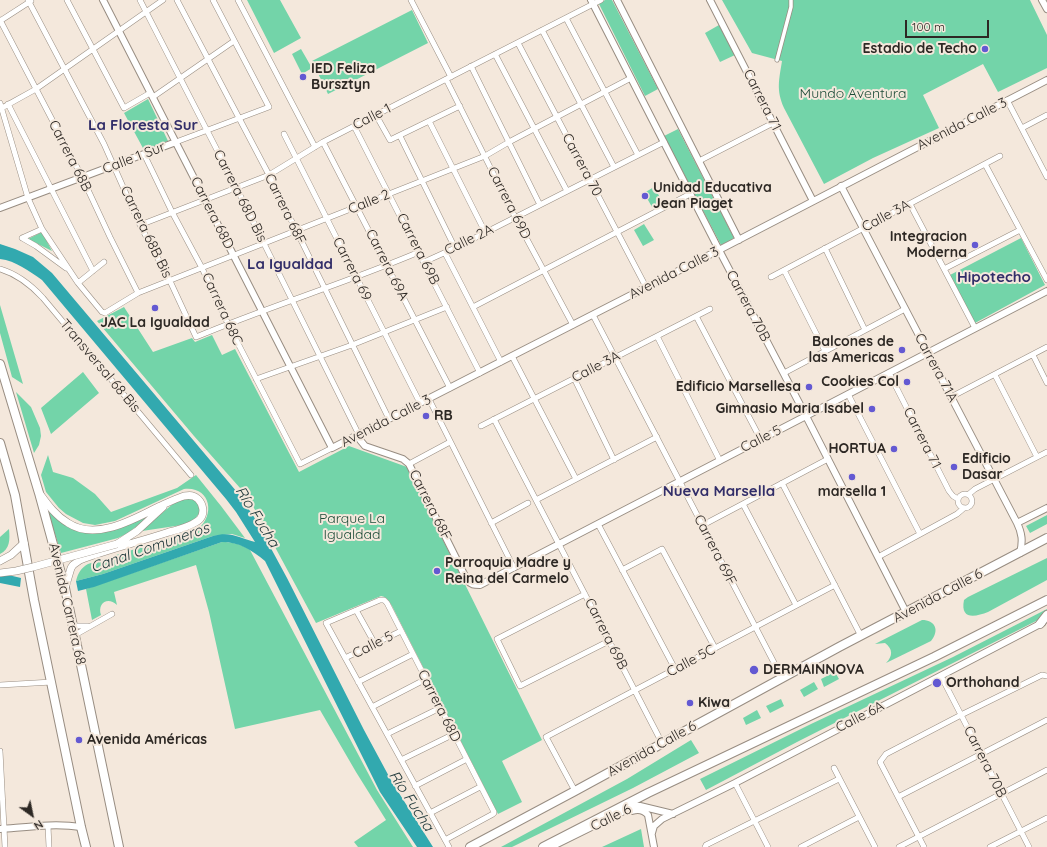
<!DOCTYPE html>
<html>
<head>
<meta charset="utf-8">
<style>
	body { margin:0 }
	#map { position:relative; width:1047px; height:847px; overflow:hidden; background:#f4e8dc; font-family:Quicksand,sans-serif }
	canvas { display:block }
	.north { position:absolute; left:12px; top:795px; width:40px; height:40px; -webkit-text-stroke:3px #f4e8dc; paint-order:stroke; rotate:147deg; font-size:11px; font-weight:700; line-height:16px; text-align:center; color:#2d2824 }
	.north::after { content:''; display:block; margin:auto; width:14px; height:18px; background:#2d2824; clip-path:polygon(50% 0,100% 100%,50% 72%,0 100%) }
	.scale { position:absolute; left:905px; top:20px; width:84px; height:18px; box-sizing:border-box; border:2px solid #2d2824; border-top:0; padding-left:5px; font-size:12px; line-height:14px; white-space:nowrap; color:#2d2824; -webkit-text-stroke:3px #f4e8dc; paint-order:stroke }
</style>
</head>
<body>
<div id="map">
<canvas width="1047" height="847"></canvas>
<div class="north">N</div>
<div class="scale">100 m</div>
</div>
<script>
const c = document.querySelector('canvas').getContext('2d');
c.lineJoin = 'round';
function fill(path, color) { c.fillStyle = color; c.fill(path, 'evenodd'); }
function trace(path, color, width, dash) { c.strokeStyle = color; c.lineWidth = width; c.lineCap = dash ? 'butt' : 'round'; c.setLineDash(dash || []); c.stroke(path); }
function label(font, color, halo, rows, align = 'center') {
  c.font = font + ' Quicksand,sans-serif'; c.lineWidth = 4; c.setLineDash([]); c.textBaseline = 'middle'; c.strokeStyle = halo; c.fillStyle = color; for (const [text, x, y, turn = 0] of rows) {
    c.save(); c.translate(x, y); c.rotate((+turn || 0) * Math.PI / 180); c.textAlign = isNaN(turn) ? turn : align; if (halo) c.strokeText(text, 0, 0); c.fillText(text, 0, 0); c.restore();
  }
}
fill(new Path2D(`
	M247 0H280L301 38 274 53Z
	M605 0H612L658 89 645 96 599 4Z
	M722 0H1030L1047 35V68L998 92 983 64 923 95 939 128 873 158 824 184 784 108C776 90 779 80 782 61L752 53Z
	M412 10 428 43 328 94 312 61Z
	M719 25 735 55 720 62 705 33Z
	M301 49 312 68 302 74 292 54Z
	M148 99 168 141 144 150 124 113Z
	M678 129 734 238 721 245 664 136Z
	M654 187 662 201 652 207 644 193Z
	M644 224 654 240 643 246 634 230Z
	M42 232 52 251 28 239Z
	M1021 238 1045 285 975 323 950 275Z
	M0 305 23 384 12 377 0 333Z
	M124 307 153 352 192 338 195 342 212 335 222 355 235 349 299 472 349 446 407 467 542 740 502 761 522 802 498 814 392 606C389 601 387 597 381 596L316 623 248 497 194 436 97 321Z
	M83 372 99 393 51 434 41 408Z
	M16 392 31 407 40 428 41 436 39 445 34 453Z
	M48 455 53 472 73 478 95 494 111 512 177 488 196 475 221 506 245 538 232 534 213 536 103 574 76 581C78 573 81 568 88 564L198 529C216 514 210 486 184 489L115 521 95 525 83 523 66 514 59 508 46 492 41 475Z
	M187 498 195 499 199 504 200 512 195 519 182 525 142 531 143 529 174 503Z
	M47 509 68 526 115 529 133 523 151 515 128 533 118 538 61 553Z
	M1047 515V524L1030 533 1026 526Z
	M9 529C10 540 10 549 0 554V537Z
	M222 542C232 542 241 544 250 550L377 790 413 847H358L354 842 386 820 356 772 320 710 235 729 209 612 196 565 114 592 117 605C108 596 97 603 101 615L92 620 86 589Z
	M1047 558V580L988 612C975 617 960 620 964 600L968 597Z
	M1047 609V611L1040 619 797 742 706 790 700 779 811 724 953 657Z
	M922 620C935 620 940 630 931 641L886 663C893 656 893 649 885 643L875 644Z
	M835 672 839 679 824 687 821 679Z
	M814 682 818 689 804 697 800 690Z
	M781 699 784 706 770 713 766 706Z
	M757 710 761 718 746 725 743 718Z
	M691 740 699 753 633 788 512 847H501L627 779Z
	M641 829 644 847H602Z`), '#73d4a9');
fill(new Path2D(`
	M0 244 15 249 33 257 52 273 237 492 254 517 287 578 364 730 392 782 433 847H417L380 792 265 561C252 550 239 542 222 542L94 587 78 591 76 581 103 574 213 536C231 531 239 538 255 542L236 512 226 499 42 280C29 271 16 261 0 259Z
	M0 573 21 578 20 587 0 583Z`), '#32a9af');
const pedestrian = new Path2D(`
	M777 60 791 7V0`);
const minor = new Path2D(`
	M28 0 104 144 140 225 170 281 196 337C270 306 346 283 419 252
	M67 0 124 108 150 93
	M140 0 236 187 359 435
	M177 0 269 175 389 419
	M238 0 315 147
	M411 0 451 77
	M566 18 638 155
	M0 20 82 177 110 237 138 293
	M0 21 31 1
	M542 30 614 167
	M518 43 646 287
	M495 54 567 191
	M471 66 540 205
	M446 79 515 217 573 325
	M153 97 234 41
	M1007 100 1047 177
	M0 103 28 198 42 229 78 283 102 312 105 313 138 293 485 156 509 142 631 78
	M8 104 93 271
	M0 109 36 89 163 0
	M376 115 390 140 460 106
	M429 121 485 232
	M354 126 480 373
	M1022 128 1047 115
	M284 134 420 403
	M400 136 455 248
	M176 142 269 107 213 0
	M323 142 450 388
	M144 154 172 212 202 268 228 324 300 464 332 448
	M699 161 773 123
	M985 164 1047 280
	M910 204 975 328
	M140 225 269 175 323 142 601 0
	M22 238 36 246 66 268
	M22 238 42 229
	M825 248 865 330
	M445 253 501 362
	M424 262 455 248 664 142
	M0 269C17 274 31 285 43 298L191 475
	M944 269 1020 230
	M784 270 825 351
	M771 277 1000 156
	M78 283 104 262
	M473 307 690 194
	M593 315 782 678
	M696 316 761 440
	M657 336 720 461
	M1033 355 1047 383
	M512 356 576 479
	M784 373 905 309
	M889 373 949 491 953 496 958 499
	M995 375 1037 457
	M574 378 614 460
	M256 379 352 345 447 307
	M848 394 920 534
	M951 397 1047 347
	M429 399 514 568
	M494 419 662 743
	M481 426 710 309
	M409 464 450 442
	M782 483 861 636
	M958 501a7 7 0 1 1 14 0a7 7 0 1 1-14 0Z
	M969 494 975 489 1047 452
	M536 500 657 437
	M743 504 796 605
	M491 523 528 503
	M598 524 675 669
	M703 525 828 459
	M878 557 957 514 964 508
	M622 570 662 549 715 648
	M585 594 497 639 520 686 609 641
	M356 610 375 644
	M73 626H88
	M75 635 112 614
	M345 658 401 631
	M941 676 1029 847
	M358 682 413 654
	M0 685 52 682
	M372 707 426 679
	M387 734 440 708
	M0 751 5 847
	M401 760 454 734
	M834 768 875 847
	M735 783 768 847
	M415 786 467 759
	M575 791 546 737 835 585
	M898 797 1047 720
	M430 813 480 787
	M48 826 49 847
	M445 840 493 814 494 813V812L387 603 384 600H380L326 623 449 847
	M705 847 706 845 839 779
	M801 847 859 817
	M899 847 1047 770
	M924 847 880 762 886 754 961 715 1042 675 1047 676
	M990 847 1047 818`);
const tertiary = new Path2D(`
	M103 0 332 448 719 250 1047 80
	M591 0 719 250 806 416 906 612
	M617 0 739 240
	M710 0 813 201
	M1042 0 1047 9
	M841 186 1017 523C1022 533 1023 541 1020 553
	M0 208 176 142
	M359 435 360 440 365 446 403 459 409 464 467 580C471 585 474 585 480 585L1047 291
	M1017 523 1047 508
	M632 811C638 809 644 810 648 815L654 847
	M0 829C27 827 55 823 81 827
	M652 833 654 826 662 819 735 783 1042 623
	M551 847 634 806H640L673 814`);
const secondary = new Path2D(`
	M40 494C48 505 56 516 68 523 95 541 133 520 158 507 167 503 175 499 184 496 190 495 194 495 198 499 203 504 205 513 200 519 193 526 177 530 169 532 139 542 108 549 80 560L73 565 71 568 65 588
	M117 544 137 531 163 507
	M0 561 11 555 24 543`);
const primary = new Path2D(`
	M0 364 39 493 65 588 119 847
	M0 443 15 495 34 600 81 827 86 847`);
const trunk = new Path2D(`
	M1040 624 1047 615
	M470 847 575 791 839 647 1047 538
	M543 847 648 793 934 657 1047 600`);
trace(pedestrian, '#988d82', 5);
trace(minor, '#988d82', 6);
trace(tertiary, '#988d82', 8);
trace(secondary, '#988d82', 8);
trace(primary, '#988d82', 10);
trace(trunk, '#988d82', 10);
trace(pedestrian, '#fff', 3.5);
trace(minor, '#fff', 5);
trace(tertiary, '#fff', 6);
trace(secondary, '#fff', 7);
trace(primary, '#fff', 8);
trace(trunk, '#fff', 8);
const secondaryBridge = new Path2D(`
	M0 573 16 571 33 567 117 544`);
trace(secondaryBridge, '#988d82', 8, []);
trace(secondaryBridge, '#fff', 7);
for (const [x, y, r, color] of [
	[985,49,4,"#6359d2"],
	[303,77,4,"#6359d2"],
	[645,196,4,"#6359d2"],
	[975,245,4,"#6359d2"],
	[155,308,4,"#6359d2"],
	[902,350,4,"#6359d2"],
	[907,382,4,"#6359d2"],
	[809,387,4,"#6359d2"],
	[872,409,4,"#6359d2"],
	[426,416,4,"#6359d2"],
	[894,449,4,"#6359d2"],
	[954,467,4,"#6359d2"],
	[852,477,4,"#6359d2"],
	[437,571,4,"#6359d2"],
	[754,670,5,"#6359d2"],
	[937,683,5,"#6359d2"],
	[690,703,4,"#6359d2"],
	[79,740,4,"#6359d2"]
]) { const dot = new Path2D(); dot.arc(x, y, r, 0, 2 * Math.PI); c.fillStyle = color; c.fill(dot); trace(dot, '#f4e8dc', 1.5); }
label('bold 14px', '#2d2824', '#f4e8dc', [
	["Estadio de Techo",977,49,"right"],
	["IED Feliza",311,69],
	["Bursztyn",311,85],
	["Unidad Educativa",653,188],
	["Jean Piaget",653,204],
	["Integracion",967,237,"right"],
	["Moderna",967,253,"right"],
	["JAC La Igualdad",155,323,"center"],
	["Balcones de",894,342,"right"],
	["las Americas",894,358,"right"],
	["Cookies Col",899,382,"right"],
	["Edificio Marsellesa",801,387,"right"],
	["Gimnasio Maria Isabel",864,409,"right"],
	["RB",434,416],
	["HORTUA",886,449,"right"],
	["Edificio",962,459],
	["Dasar",962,475],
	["marsella 1",852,492,"center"],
	["Parroquia Madre y",445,563],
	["Reina del Carmelo",445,579],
	["DERMAINNOVA",763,670],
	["Orthohand",946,683],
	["Kiwa",698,703],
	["Avenida Américas",87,740]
], 'left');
label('14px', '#1d4c38', '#f4e8dc', [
	["Mundo Aventura",853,94],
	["Parque La",352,519],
	["Igualdad",352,535]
]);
label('14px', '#2d2824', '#f4e8dc', [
	["Carrera 71",762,100,63],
	["Calle 1",372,117,-27],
	["Avenida Calle 3",962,124,-27],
	["Carrera 68B",70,156,63],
	["Calle 1 Sur",134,158,-21],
	["Carrera 70",582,165,62],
	["Carrera 68D Bis",240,196,63],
	["Calle 2",369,202,-22],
	["Carrera 69D",509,203,63],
	["Carrera 68F",285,209,64],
	["Carrera 68D",212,213,63],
	["Calle 3A",886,216,-28],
	["Carrera 68B Bis",146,232,64],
	["Calle 2A",469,240,-26],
	["Carrera 69B",418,249,63],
	["Carrera 69A",387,265,63],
	["Carrera 69",352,269,63],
	["Avenida Calle 3",674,273,-27],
	["Carrera 70B",748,306,62],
	["Carrera 68C",222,309,65],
	["Transversal 68 Bis",100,366,50],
	["Calle 3A",596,367,-27],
	["Carrera 71A",936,368,62],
	["Avenida Calle 3",386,421,-27],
	["Carrera 71",922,438,63],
	["Calle 5",761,439,-27],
	["Carrera 68F",430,505,63],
	["Carrera 69F",715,550,63],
	["Avenida Calle 6",938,596,-28],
	["Avenida Carrera 68",67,604,77],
	["Carrera 69B",606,634,63],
	["Calle 5",373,645,-27],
	["Calle 5C",691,661,-28],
	["Carrera 68D",439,706,63],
	["Calle 6A",860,717,-27],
	["Avenida Calle 6",652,749,-29],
	["Carrera 70B",985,762,63],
	["Calle 6",611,818,-26]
]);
label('bold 15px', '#322e69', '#f4e8dc', [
	["La Floresta Sur",143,125],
	["La Igualdad",290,264],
	["Hipotecho",994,277],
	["Nueva Marsella",719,491]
]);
label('italic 15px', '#20393b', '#f4e8dc', [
	["Río Fucha",257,517,58],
	["Canal Comuneros",150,548,-19],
	["Río Fucha",411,801,57]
]);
</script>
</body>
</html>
